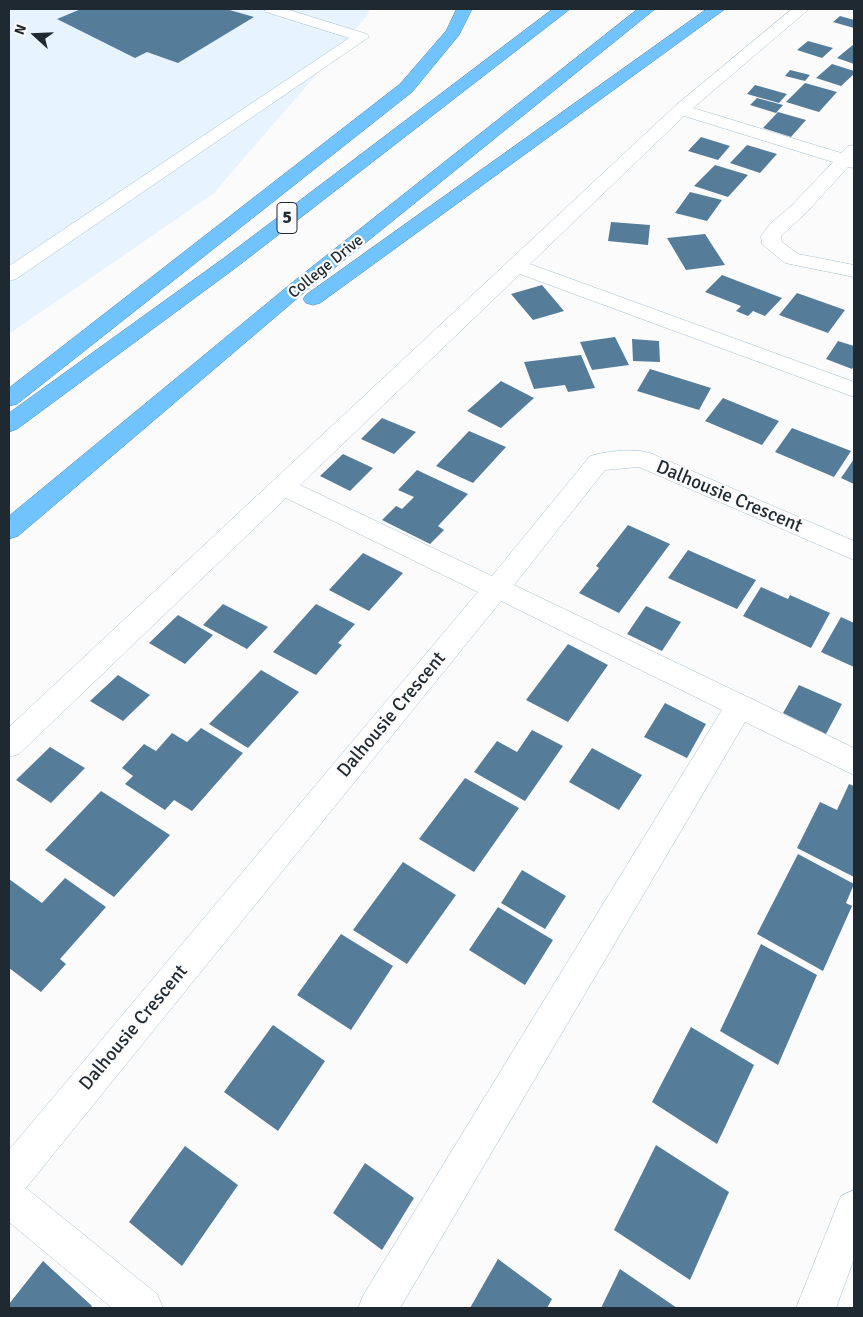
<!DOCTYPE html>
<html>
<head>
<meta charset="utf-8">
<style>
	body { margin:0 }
	#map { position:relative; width:863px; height:1317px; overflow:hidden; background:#fbfbfb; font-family:Signika,sans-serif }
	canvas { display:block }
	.frame { position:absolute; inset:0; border:10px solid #1f2931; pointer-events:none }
	.north { position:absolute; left:10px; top:10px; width:50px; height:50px; -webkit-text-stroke:4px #fbfbfb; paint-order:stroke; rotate:290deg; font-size:14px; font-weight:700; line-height:20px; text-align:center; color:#1f2931 }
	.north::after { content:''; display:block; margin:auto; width:18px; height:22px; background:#1f2931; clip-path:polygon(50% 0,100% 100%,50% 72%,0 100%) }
</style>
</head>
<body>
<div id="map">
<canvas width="863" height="1317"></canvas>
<div class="frame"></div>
<div class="north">N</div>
</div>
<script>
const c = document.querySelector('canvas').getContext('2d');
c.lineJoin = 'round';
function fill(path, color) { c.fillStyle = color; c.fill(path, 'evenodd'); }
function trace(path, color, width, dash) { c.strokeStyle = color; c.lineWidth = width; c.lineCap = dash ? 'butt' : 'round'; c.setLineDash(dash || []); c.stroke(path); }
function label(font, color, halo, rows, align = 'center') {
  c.font = font + ' Signika,sans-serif'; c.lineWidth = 4.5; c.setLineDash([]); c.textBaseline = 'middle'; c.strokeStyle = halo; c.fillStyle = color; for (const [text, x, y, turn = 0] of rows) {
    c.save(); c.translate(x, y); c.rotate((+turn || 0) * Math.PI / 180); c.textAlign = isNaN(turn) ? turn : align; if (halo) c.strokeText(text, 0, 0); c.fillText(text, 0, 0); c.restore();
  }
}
fill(new Path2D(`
	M9 9H370L367 16 213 194 9 334Z`), '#e7f4ff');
fill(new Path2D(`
	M81 9H226L254 17 178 63 147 52 135 58 57 19Z
	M840 16 854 20V28L833 22Z
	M808 41 833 48 822 58 797 50Z
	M854 44V64L837 58Z
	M832 64 854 71V74L841 86 816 78Z
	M790 70 810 75 805 81 785 76Z
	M805 83 837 92 819 112 786 102Z
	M755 85 787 94 779 103 747 94Z
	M757 98 783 105 776 113 750 105Z
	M778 112 806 120 791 137 763 128Z
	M701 137 730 146 718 160 688 151Z
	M747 145 777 154 760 173 730 163Z
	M715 165 748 175 728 197 694 186Z
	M690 192 722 200 707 221 675 213Z
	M611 222 650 225 648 245 608 241Z
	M705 234 725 265 686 270 667 238Z
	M722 275 782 298 765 316 753 311 748 316 736 311 741 306 705 292Z
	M542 285 564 311 533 320 511 294Z
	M797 293 845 310 828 333 779 315Z
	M615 337 629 365 592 370 580 342Z
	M632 339 659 341 660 362 633 361Z
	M838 341 854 346V366L852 369 826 359Z
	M581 355 595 388 568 392 565 385 534 389 524 362Z
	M650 369 711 388 699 410 637 391Z
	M501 381 534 398 501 428 467 411Z
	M723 398 779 421 762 445 705 421Z
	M382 418 416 432 394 454 361 439Z
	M792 428 851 451 834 477 775 452Z
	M469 431 506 447 473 483 436 466Z
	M343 454 373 468 350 491 320 476Z
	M854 459V484L841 478Z
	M417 470 468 494 438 526 444 530 430 544 382 520 396 506 402 509 414 497 398 490Z
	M628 525 670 544 619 613 579 593 599 568 596 566Z
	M688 550 756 580 737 609 668 578Z
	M363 553 403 573 369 611 329 590Z
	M761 587 788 599 790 595 830 613 811 648 743 616Z
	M223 604 268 627 247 649 203 625Z
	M316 604 355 624 338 643 342 645 316 675 273 652Z
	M646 606 681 622 662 651 627 634Z
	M178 615 213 635 185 664 149 643Z
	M841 617 854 623V667L821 652Z
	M568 644 608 665 568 722 526 700Z
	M261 670 299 692 248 748 209 724Z
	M118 675 150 695 123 721 90 701Z
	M799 685 842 704 826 734 783 713Z
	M665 703 706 724 687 758 644 737Z
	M201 728 243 753 192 811 174 800 165 810 125 784 133 776 122 768 144 744 156 751 172 733 187 742Z
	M532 730 563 746 525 801 474 772 497 741 517 752Z
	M50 747 85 768 51 803 16 780Z
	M592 748 642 775 619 810 569 782Z
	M465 778 519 808 474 872 419 839Z
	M849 784 854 786V877L797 848 820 802 837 810Z
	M101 791 170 835 114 897 45 850Z
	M798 854 854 884 846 903 852 906 823 971 757 934Z
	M403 862 456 895 407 964 353 930Z
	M522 870 566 896 545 929 501 903Z
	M65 878 106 907 60 959 66 964 41 992 9 968V879L42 903Z
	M498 907 553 940 525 985 469 950Z
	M341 934 393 966 351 1030 297 995Z
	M761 944 817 975 778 1065 720 1031Z
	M273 1025 325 1061 278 1131 224 1092Z
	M691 1027 754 1065 717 1144 652 1102Z
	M656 1145 729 1192 690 1280 614 1230Z
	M185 1146 238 1185 182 1266 129 1222Z
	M365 1163 414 1198 382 1250 333 1213Z
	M498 1259 552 1299 547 1308H470Z
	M43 1261 92 1306 90 1308H9V1304Z
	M620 1269 677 1308H601Z`), '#557d9a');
const minor = new Path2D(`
	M264 9H286L367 34 369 37 16 279 9 281V266L349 38 266 12Z
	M792 9H809L693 108 841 153 848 146 854 145V168L848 167 806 213 781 236 782 242 798 254 854 265V277L785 263 762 244 761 236 770 224 792 205 833 162 684 116 530 264 854 382V397L520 274 300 485 492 576 590 456C607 451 633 448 650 453L854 541V560L639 467 605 470 514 585 854 748V775L745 722 400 1308H358L364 1294 722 710 501 601 26 1188 157 1294 163 1308H112L9 1222V1150L478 592 286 498 19 754 9 757V727L675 106Z
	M854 1190V1259L836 1308H796L841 1196Z`);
const highway = new Path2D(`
	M457 9H472L459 35 412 92 17 404 9 406V388L400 84 446 31Z
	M553 9H570L238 266 17 429 9 432V413L224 258Z
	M638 9H655L307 290 18 536 9 539V516L293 282Z
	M707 9H725L320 303 313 305 306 303 303 299 306 295Z`);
trace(minor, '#a5bfd3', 1);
trace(highway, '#548db6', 1);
fill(minor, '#fff');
fill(highway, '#70c3fd');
label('16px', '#1f2931', '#fbfbfb', [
	["College Drive",326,267,-39]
]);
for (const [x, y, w] of [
	[287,218,20]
]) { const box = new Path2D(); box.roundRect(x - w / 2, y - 15.5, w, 31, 4); c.fillStyle = '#fbfbfb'; c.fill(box); trace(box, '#1f2931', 1); }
label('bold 18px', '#1f2931', null, [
	["5",287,218]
]);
label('19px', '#1f2931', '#fbfbfb', [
	["Dalhousie Crescent",729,497,23],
	["Dalhousie Crescent",392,715,-50],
	["Dalhousie Crescent",134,1028,-50]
]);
</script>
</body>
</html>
